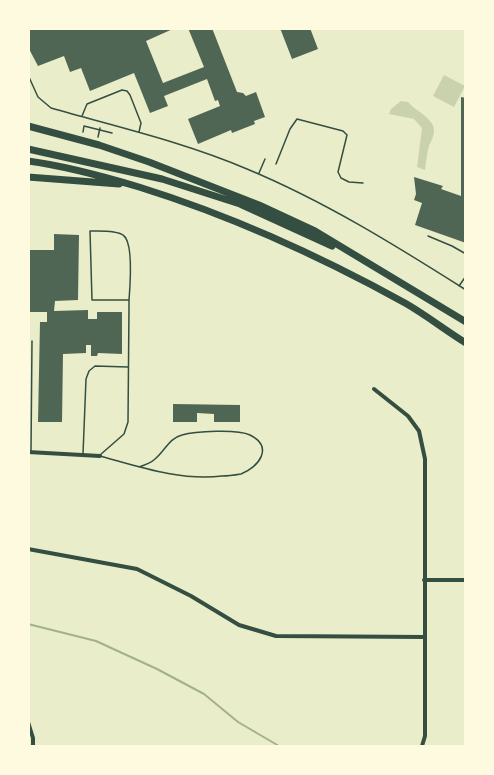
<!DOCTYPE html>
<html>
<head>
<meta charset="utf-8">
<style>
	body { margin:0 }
	#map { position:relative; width:494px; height:775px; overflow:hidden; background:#e9edc9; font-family:"Source Serif 4",serif }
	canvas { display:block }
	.frame { position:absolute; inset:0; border:30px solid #fefae0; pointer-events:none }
</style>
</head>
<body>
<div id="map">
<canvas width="494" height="775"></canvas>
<div class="frame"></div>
</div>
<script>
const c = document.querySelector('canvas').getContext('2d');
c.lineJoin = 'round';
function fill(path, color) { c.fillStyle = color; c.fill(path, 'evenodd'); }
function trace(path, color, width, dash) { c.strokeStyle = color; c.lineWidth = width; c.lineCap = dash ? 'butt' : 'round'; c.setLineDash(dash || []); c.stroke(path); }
fill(new Path2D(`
	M444 75 465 86 454 107 433 96Z
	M401 101 408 102C414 109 423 113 429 120 438 129 433 137 429 146 427 153 426 162 425 170L417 167 422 128 414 119 389 114 391 109Z`), '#cad2ad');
trace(new Path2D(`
	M28 624 96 641 157 669 204 694 238 722 279 746`), '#a3b18a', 2);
fill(new Path2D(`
	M28 28H175L146 41 163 83 204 67 188 28H212L237 92 243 93 246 96 256 92 265 117 254 121 255 124 232 133 231 130 198 144 188 119 220 106 218 100 215 101 207 79 164 96 168 106 150 113 134 73 90 91 81 68 70 72 64 56 38 66 28 47Z
	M280 28H310L318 49 292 59Z
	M461 97 466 98V243L415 225 422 203 414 200 416 194 414 177 443 186 441 189 461 196Z
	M54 234 79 235 78 300 55 301 54 311 88 310V319H97V312H122V354L98 353 97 356H91V345H86V353L63 354 62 422H38L40 322H47V312H28V250H54Z
	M173 404 240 405V422H214V414L197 413V422H173Z`), '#4f6655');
trace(new Path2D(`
	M83 132 84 126 112 133
	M98 137 100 128
	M276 164 290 129 297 119 343 131 347 135 338 172 341 178 349 182 363 183`), '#344e41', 1.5);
trace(new Path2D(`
	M28 75 38 97 51 108C117 127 184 142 247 169 324 201 395 245 466 290
	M82 116 87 104 122 90 127 91 130 95 141 123 139 132
	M259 173 265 159
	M428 236 452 246 466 254
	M459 286 466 276
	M31 451 32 341
	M83 454 86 379 89 371 95 366 128 367
	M100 455 124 434 128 422 129 306V300C130 287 134 242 123 235 116 230 100 231 90 231L92 300H129
	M100 456C140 467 181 481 222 476 228 476 235 475 241 474 259 467 274 447 250 435 238 429 195 431 182 435 169 438 165 451 155 459 151 463 145 465 139 467`), '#344e41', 1.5);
trace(new Path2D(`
	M374 389 408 416 419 431 425 459V736L422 746
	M28 452 100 456
	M28 549 137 569 191 596 239 625 276 636 425 637
	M424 580H466
	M28 722 33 738V746`), '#344e41', 4);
trace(new Path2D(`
	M28 126 99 145 149 162 259 205 315 231 466 322
	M28 149 162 179 240 204 332 246
	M28 161C66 166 102 176 139 187 232 216 320 256 405 303 426 315 445 330 466 343
	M28 177 119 184`), '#344e41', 7);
</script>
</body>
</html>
